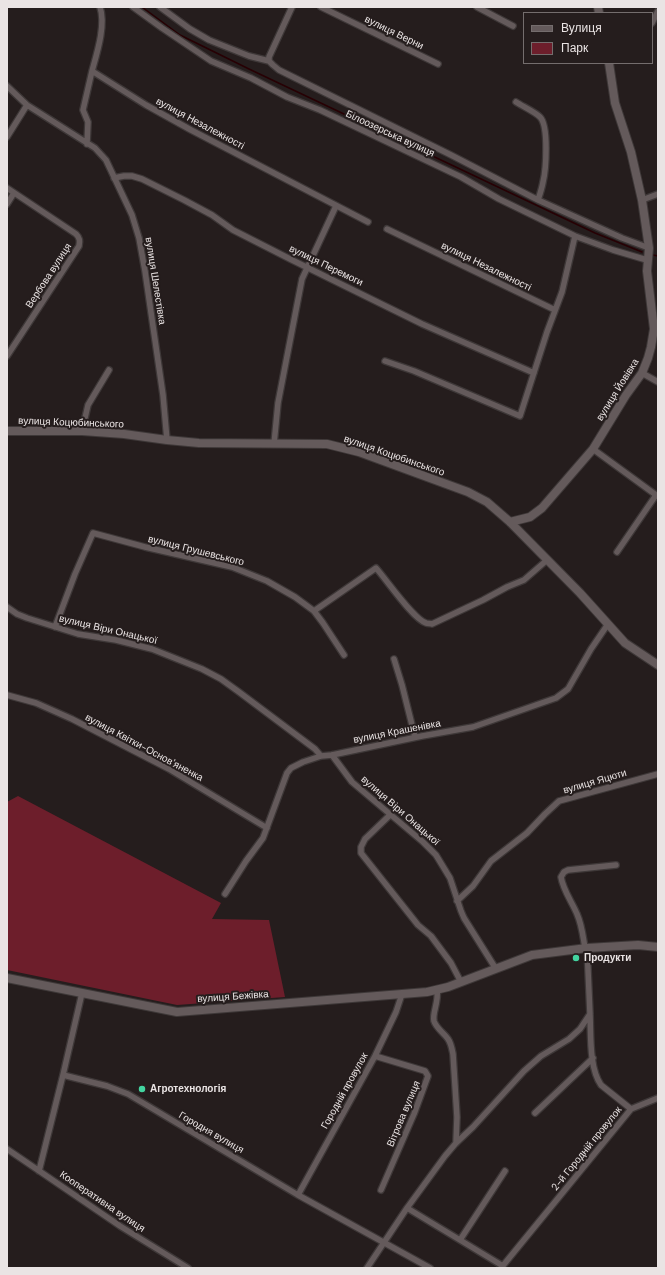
<!DOCTYPE html>
<html>
<head>
<meta charset="utf-8">
<style>
	body { margin:0 }
	#map { position:relative; width:665px; height:1275px; overflow:hidden; background:#251d1d; font-family:"DM Sans",sans-serif }
	canvas { display:block }
	.frame { position:absolute; inset:0; border:8px solid #eae4e4; pointer-events:none }
	.legend { position:absolute; left:523px; top:12px; width:130px; height:52px; box-sizing:border-box; background:#251d1d; border:1px solid #746d6d; margin:0; padding:5px 7px; list-style:none; font-size:12px; color:#eae4e4 }
	.legend li { display:flex; align-items:center; gap:8px; height:20px }
	.legend b { width:20px; border:1px solid #746d6d }
</style>
</head>
<body>
<div id="map">
<canvas width="665" height="1275"></canvas>
<div class="frame"></div>
<ul class="legend">
<li><b style="height:5px;background:#645a5b"></b>Вулиця</li>
<li><b style="height:11px;background:#6d1e2b"></b>Парк</li>
</ul>
</div>
<script>
const c = document.querySelector('canvas').getContext('2d');
c.lineJoin = 'round';
function fill(path, color) { c.fillStyle = color; c.fill(path, 'evenodd'); }
function trace(path, color, width, dash) { c.strokeStyle = color; c.lineWidth = width; c.lineCap = dash ? 'butt' : 'round'; c.setLineDash(dash || []); c.stroke(path); }
function label(font, color, halo, rows, align = 'center') {
  c.font = font + ' "DM Sans",sans-serif'; c.lineWidth = 4; c.setLineDash([]); c.textBaseline = 'middle'; c.strokeStyle = halo; c.fillStyle = color; for (const [text, x, y, turn = 0] of rows) {
    c.save(); c.translate(x, y); c.rotate((+turn || 0) * Math.PI / 180); c.textAlign = isNaN(turn) ? turn : align; if (halo) c.strokeText(text, 0, 0); c.fillText(text, 0, 0); c.restore();
  }
}
fill(new Path2D(`
	M18 796 221 903 212 919 269 920 285 997 177 1005 7 970V802Z`), '#6d1e2b');
trace(new Path2D(`
	M142 7 180 35 249 69 595 233 642 252
	M653 255 658 256`), '#270004', 1.5);
const street = new Path2D(`
	M133 7 162 28 211 61 251 78 287 97 320 110 461 177 499 199 575 236 613 250 647 260
	M160 7 190 29 209 40 249 56 269 61 273 65 279 70 451 155 538 200 622 238 649 248
	M321 7 438 64
	M477 7 513 26
	M652 23 658 11
	M269 61V57L292 7
	M92 71C97 53 106 25 100 7
	M7 86 27 105 95 148 106 160 132 215 139 238 145 271 163 395 167 440
	M516 102C522 106 535 112 540 117 549 126 546 170 543 182 542 188 540 194 538 200
	M7 137 27 105
	M87 144 88 122 83 110 92 71 146 105 191 130 368 222
	M114 178 124 176H132L142 179 184 200 212 215 233 230 292 260 422 324 534 373
	M7 188 76 234C80 238 80 241 79 246L7 356
	M642 200 658 194
	M7 204 14 193
	M387 229 555 310
	M385 361 414 371 520 416 547 332 562 292 575 236
	M642 373 658 382
	M82 431 88 405 109 370
	M274 444 278 403 302 279 336 206
	M593 449 656 495
	M617 552 656 495 658 496
	M7 607 17 614 27 618 78 634 116 640 152 649 202 669 221 679 239 692 315 749 321 756
	M314 611 323 623 344 655
	M55 627 75 574 93 533 145 547 232 567 267 581 295 597 314 611 376 568C386 579 413 619 426 623 428 624 430 623 432 624L483 600 507 587 524 580 547 560
	M394 659 402 685 415 737
	M7 695 36 703 72 719 169 769 267 828
	M332 755 352 782 423 842 436 855 450 878 461 911 464 918 496 969
	M391 814 365 839 361 847V853L418 925 431 936 451 963 461 982
	M225 894 246 861 263 838 287 773 291 768 303 762 321 756 332 755 422 736 473 727 556 698 568 689 591 649 608 624
	M457 901 473 886 491 861 527 833 545 814 559 801 658 774
	M585 948C583 937 582 925 577 914 572 902 563 890 561 877L564 872 568 870 616 865
	M437 990C439 1002 432 1013 434 1021 436 1028 444 1033 448 1039 451 1043 452 1049 453 1054L457 1117 456 1143
	M375 1056 425 1071 428 1076 414 1114 381 1190
	M63 1075 82 993
	M631 1109 658 1098
	M535 1113 593 1058
	M7 1149 120 1226 188 1268
	M39 1171 63 1075 107 1086 128 1094 298 1195 430 1268
	M298 1195 375 1056 396 1012 402 994
	M407 1208 503 1266
	M460 1240 505 1171
	M367 1268 407 1208 445 1156 456 1143 473 1127 524 1071 541 1056 569 1039 580 1029 590 1014 587 948
	M501 1268 631 1109 601 1085C589 1068 591 1035 590 1015`);
const secondary = new Path2D(`
	M598 7 599 13
	M7 431H82L124 434 167 440 199 443 327 444 359 452 468 492 487 502 510 522 580 593 625 643 658 665
	M510 522 530 517 542 508 593 449 626 395 642 373 648 358 651 347 654 329 647 271 649 248 642 200 631 152 615 103 609 63
	M7 978 177 1012 427 992 448 987 532 955 587 948 638 945 658 947`);
trace(street, '#3e3838', 8);
trace(secondary, '#3e3838', 10);
trace(street, '#645a5b', 5.5);
trace(secondary, '#645a5b', 8);
for (const [x, y, r, color] of [
	[576,958,4,"#43d4a0"],
	[142,1089,4,"#43d4a0"]
]) { const dot = new Path2D(); dot.arc(x, y, r, 0, 2 * Math.PI); c.fillStyle = color; c.fill(dot); trace(dot, '#251d1d', 1.5); }
label('10px', '#eae4e4', '#251d1d', [
	["вулиця Верни",394,33,26],
	["вулиця Незалежності",200,124,28],
	["Білоозерська вулиця",390,134,25],
	["вулиця Перемоги",326,266,26],
	["вулиця Незалежності",486,267,26],
	["Вербова вулиця",49,276,-57],
	["вулиця Шелестівка",155,281,81],
	["вулиця Йовівка",618,390,-58],
	["вулиця Коцюбинського",71,423,2],
	["вулиця Коцюбинського",394,456,19],
	["вулиця Грушевського",196,551,14],
	["вулиця Віри Онацької",108,630,13],
	["вулиця Крашенівка",397,732,-11],
	["вулиця Квітки-Основʼяненка",144,748,28],
	["вулиця Яцюти",595,782,-16],
	["вулиця Віри Онацької",400,811,41],
	["вулиця Бежівка",233,997,-4],
	["Городній провулок",345,1091,-61],
	["Вітрова вулиця",404,1114,-67],
	["Городня вулиця",211,1133,30],
	["2-й Городній провулок",587,1149,-51],
	["Кооперативна вулиця",102,1202,34]
]);
label('bold 10px', '#eae4e4', '#251d1d', [
	["Продукти",584,958],
	["Агротехнологія",150,1089]
], 'left');
</script>
</body>
</html>
